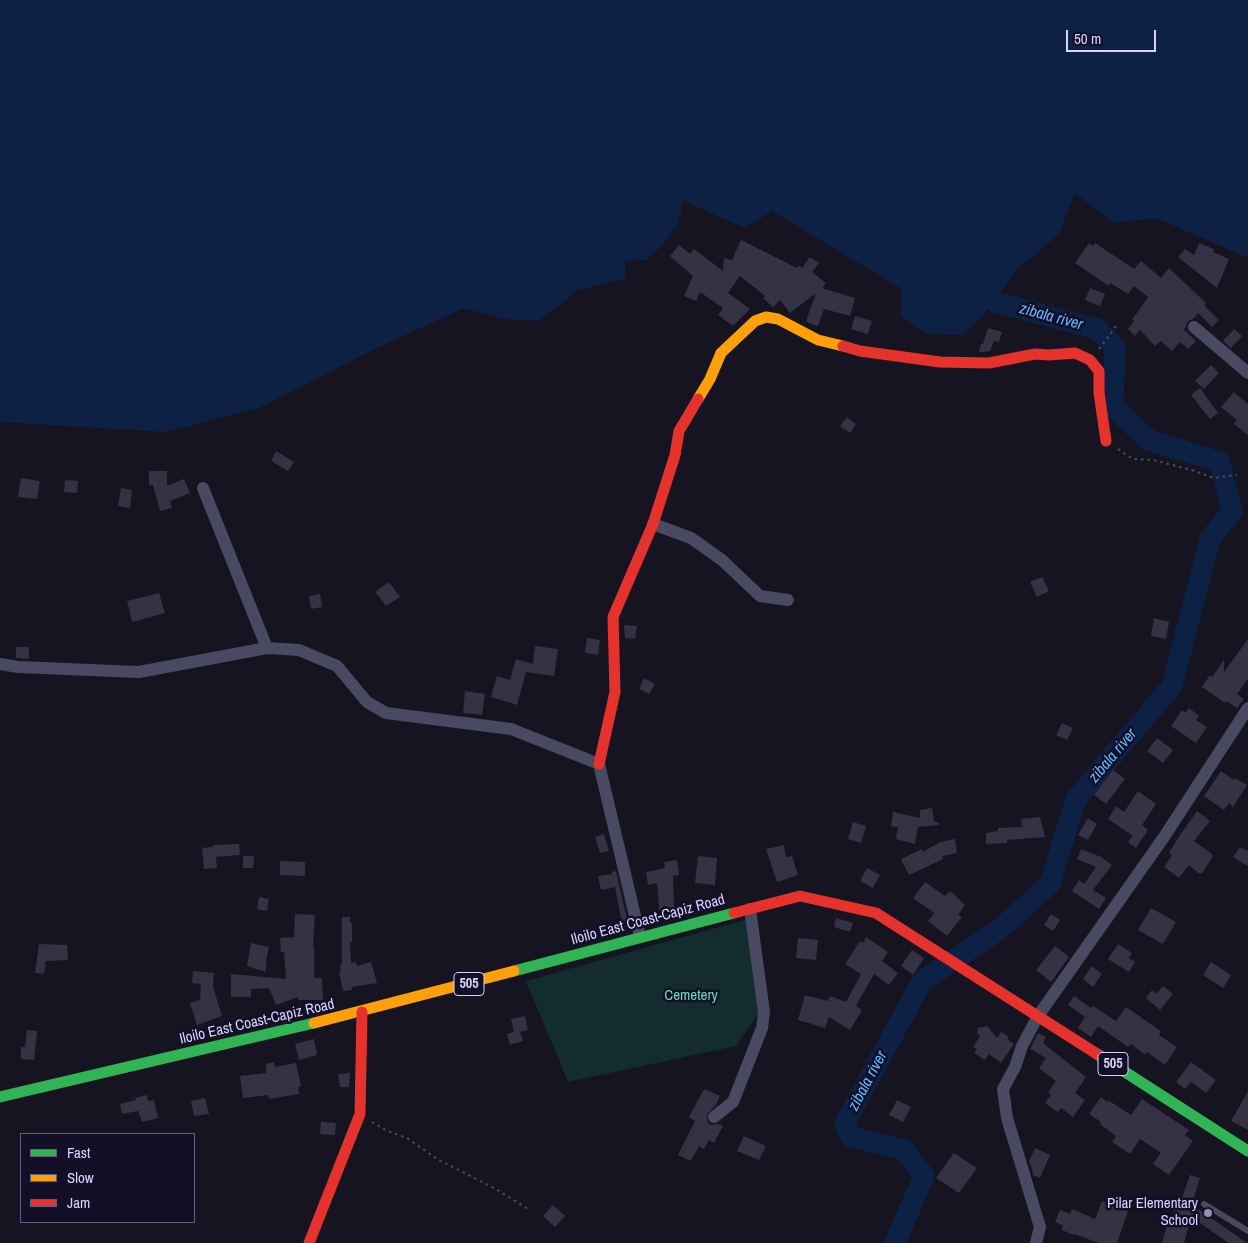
<!DOCTYPE html>
<html>
<head>
<meta charset="utf-8">
<style>
	body { margin:0 }
	#map { position:relative; width:1248px; height:1243px; overflow:hidden; background:#161421; font-family:"Archivo Narrow",sans-serif }
	canvas { display:block }
	.legend { position:absolute; left:20px; top:1133px; width:175px; height:90px; box-sizing:border-box; background:#130f26; border:1px solid #625e7d; margin:0; padding:6px 9px; list-style:none; font-size:15px; color:#d9d4ff }
	.legend li { display:flex; align-items:center; gap:10px; height:25px }
	.legend b { width:25px; border:1px solid #625e7d }
	.scale { position:absolute; left:1066px; top:30px; width:90px; height:22px; box-sizing:border-box; border:2px solid #d9d4ff; border-top:0; padding-left:6px; font-size:15px; line-height:18px; white-space:nowrap; color:#d9d4ff; -webkit-text-stroke:4px #130f26; paint-order:stroke }
</style>
</head>
<body>
<div id="map">
<canvas width="1248" height="1243"></canvas>
<ul class="legend">
<li><b style="height:6px;background:#30b455"></b>Fast</li>
<li><b style="height:6px;background:#ff9f0a"></b>Slow</li>
<li><b style="height:6px;background:#e5322d"></b>Jam</li>
</ul>
<div class="scale">50 m</div>
</div>
<script>
const c = document.querySelector('canvas').getContext('2d');
c.lineJoin = 'round';
function fill(path, color) { c.fillStyle = color; c.fill(path, 'evenodd'); }
function trace(path, color, width, dash) { c.strokeStyle = color; c.lineWidth = width; c.lineCap = dash ? 'butt' : 'round'; c.setLineDash(dash || []); c.stroke(path); }
function label(font, color, halo, rows, align = 'center') {
  c.font = font + ' "Archivo Narrow",sans-serif'; c.lineWidth = 5; c.setLineDash([]); c.textBaseline = 'middle'; c.strokeStyle = halo; c.fillStyle = color; for (const [text, x, y, turn = 0] of rows) {
    c.save(); c.translate(x, y); c.rotate((+turn || 0) * Math.PI / 180); c.textAlign = isNaN(turn) ? turn : align; if (halo) c.strokeText(text, 0, 0); c.fillText(text, 0, 0); c.restore();
  }
}
fill(new Path2D(`
	M748 919 759 1013 736 1046 568 1082 526 981Z`), '#132c2d');
fill(new Path2D(`
	M0 0H1248V258L1156 218 1114 223 1075 193 1059 234 1015 271 995 302 963 335 926 334 901 317 902 289 772 211 745 228 684 201 678 223 663 245 646 260 625 261V279L578 290 539 321 503 319 464 308 377 348 259 408 166 432 0 422Z`), '#0d2144');
trace(new Path2D(`
	M895 1243 924 1176 904 1150 851 1137 845 1123 922 981 1000 929 1050 884 1076 799 1172 686 1210 539 1232 511 1220 462 1149 440 1113 407 1115 347 1097 329 995 302`), '#0d2144', 21);
fill(new Path2D(`
	M741 240 797 268 799 266 802 268 810 257 819 263 812 272 826 283 822 288 855 298 850 316 824 309 818 326 811 324 806 321 816 293 790 313 780 300 773 307 763 298 765 296 740 276 728 293 750 309 733 326 718 315 723 308 700 292 696 301 684 296 693 276 670 256 679 245 690 254 694 249 723 271 724 258 732 260Z
	M1089 243 1093 246 1095 243 1134 269 1141 261 1161 278 1169 268 1206 303 1204 305 1219 320 1212 327 1198 313 1193 319 1188 321 1184 330 1196 341 1188 349 1180 342 1172 351 1161 341 1155 346 1140 330 1135 336 1128 329 1134 321 1132 320 1148 297 1134 286 1128 294 1110 283 1109 286 1075 263Z
	M1199 243 1214 249 1213 252 1229 259 1217 288 1178 257 1185 249 1194 255Z
	M1090 288 1105 294 1100 306 1085 300Z
	M855 316 872 321 868 334 851 329Z
	M988 328 1002 332 999 342 994 341 990 351 979 352 981 344H983Z
	M1234 329 1242 336 1231 348 1223 341Z
	M1211 365 1219 373 1204 389 1195 381Z
	M1200 388 1218 413 1210 419 1191 395Z
	M1234 392 1248 404V435L1234 424 1237 420 1221 407Z
	M847 417 856 424 850 433 840 426Z
	M276 451 294 462 288 471 271 461Z
	M149 471H167V486L184 479 190 493 170 501 172 508 160 511 153 485H149Z
	M21 478 40 481 37 499 18 497Z
	M65 480 78 481 77 493 64 492Z
	M121 488 132 490 130 508 118 506Z
	M1042 577 1049 591 1037 597 1030 582Z
	M389 582 400 597 386 606 375 592Z
	M159 593 165 613 132 622 127 601Z
	M320 594 322 607 311 609 309 596Z
	M1154 618 1169 622 1166 639 1151 636Z
	M624 625 637 626 635 639 625 638Z
	M587 638 600 640 598 655 585 653Z
	M1248 639V679L1237 694 1244 699 1237 708 1226 701 1225 703 1202 687 1210 675 1212 677 1224 660V672Z
	M535 646 558 649 554 676 526 672 517 705 491 697 497 676 510 680 516 659 533 664Z
	M16 647H29V659L16 658Z
	M644 678 655 684 649 694 639 689Z
	M465 691 485 694 482 715 463 713Z
	M1189 708 1199 716 1196 720 1207 727 1196 743 1171 726 1182 710 1185 713Z
	M1062 723 1073 728 1067 740 1056 735Z
	M1157 738 1173 750 1163 763 1147 751Z
	M1113 770 1125 779 1106 804 1094 795Z
	M1221 771 1234 780 1235 778 1247 785 1233 807 1229 803 1224 810 1204 796Z
	M1138 791 1156 804 1142 825 1148 830 1136 848 1128 842 1133 836 1108 819 1116 806 1124 812Z
	M932 808 934 821 939 823V825L918 827 915 844 896 839 898 827 891 826 893 812 920 818V810Z
	M1197 811 1210 821 1194 841 1212 854V858L1202 873H1198L1189 865 1179 878 1164 867 1172 855 1169 853 1178 838Z
	M1040 817 1045 837 1007 840V843L986 844V833L998 831V828L1022 827 1021 819Z
	M1088 818 1097 824 1088 840 1078 835Z
	M853 822 866 826 861 843 848 839Z
	M604 834 609 851 600 853 595 837Z
	M955 839 957 853 942 856 943 859 909 875 901 859 922 849 923 852 940 842Z
	M239 844 240 855 216 857 217 868 204 869 202 848 213 847V845Z
	M784 845 786 857 792 856 798 875 777 882 766 849Z
	M1240 847 1248 851V866L1233 857Z
	M1081 849 1101 857 1112 865 1093 890 1106 898 1099 909 1072 891 1079 880 1084 884 1096 867 1077 859Z
	M243 856H254L253 868H243Z
	M698 856 717 858 715 885 695 883Z
	M677 860 679 875 673 876 674 907 682 906 683 914 660 920 657 883 648 885 646 872 665 868 664 862Z
	M280 861 305 862V876L280 875Z
	M867 868 880 875 873 888 860 881Z
	M616 871 629 928 623 929 615 887 601 890 598 876 612 874V872Z
	M925 882 945 896 950 891 965 905 958 915 962 917 947 936 928 921 934 914 933 912 913 898Z
	M259 897 269 899 267 911 257 909Z
	M1151 908 1176 922 1163 944 1138 930Z
	M295 914 315 915 313 946H314V978H322L323 1000H298V997L276 1005 269 988 251 989V997H231V974L286 979 284 952H281L280 938 294 937Z
	M1051 914 1060 920 1053 931 1044 925Z
	M342 917H350V923H352V942H350L351 963 356 962 357 966 371 962 377 983 352 987V990L343 991 339 972 341 971 340 965 342 964Z
	M836 918 853 923 850 932 834 927Z
	M866 937 888 952 882 961 898 973 889 985 874 974 856 1006 862 1010 850 1030 829 1017 825 1028 798 1020 805 995 828 1001 830 996 846 1002 861 974 845 964 860 941 863 943Z
	M798 938 818 940 816 960 796 958Z
	M251 943 269 947 266 961V972L247 966Z
	M39 944 67 945 68 960 46 961 44 974 35 973Z
	M1118 944 1132 953 1129 958 1135 962 1129 972 1108 959Z
	M1055 946 1069 957 1051 982 1036 970Z
	M912 950 924 958 913 975 901 966Z
	M1211 962 1231 975 1223 988 1203 975Z
	M1092 966 1102 974 1093 987 1083 979Z
	M193 971 214 973 213 987 222 1016 197 1025 190 1003 200 1000 201 984 192 983Z
	M1163 986 1173 994 1160 1010 1146 998 1152 990 1156 994Z
	M1074 996 1091 1008 1093 1006 1116 1021 1126 1007 1161 1031 1159 1035 1177 1047 1165 1065 1147 1052 1145 1055 1131 1044 1128 1047 1098 1026 1091 1037 1078 1028 1085 1017 1068 1005Z
	M525 1016 528 1030 520 1032 523 1041 510 1045 507 1034 514 1032 511 1019Z
	M987 1026 997 1038 1001 1032 1009 1037 1007 1039 1014 1044 1001 1063 989 1054 985 1060 974 1053 977 1049 973 1047 980 1036 977 1034 978 1028Z
	M27 1030 37 1031 34 1060 21 1059V1047H25Z
	M1038 1033 1046 1037 1043 1043 1086 1077 1075 1093 1085 1100 1073 1117 1061 1108 1058 1112 1045 1103 1051 1095 1048 1092 1056 1081 1039 1068 1046 1058 1030 1049Z
	M314 1039 317 1055 299 1060 295 1044Z
	M274 1062 275 1067 296 1063 301 1086 298 1087 299 1094 269 1099 268 1095 243 1098 240 1076 266 1073V1064Z
	M1191 1062 1216 1080 1206 1093 1191 1082 1185 1089 1176 1082Z
	M350 1073 349 1087H340L338 1074Z
	M704 1089 720 1096 716 1105 707 1114V1122L711 1125 719 1124 723 1126 714 1143 709 1140 704 1149 699 1146 691 1161 678 1155 695 1121 689 1117Z
	M1248 1091V1130L1231 1121Z
	M147 1095 148 1101 154 1100 158 1118 142 1122 138 1111 122 1114 120 1104 136 1100 135 1098Z
	M1101 1097 1107 1102 1108 1100 1131 1115 1142 1099 1189 1130 1185 1135 1193 1141 1169 1175 1153 1164 1161 1153 1140 1139 1130 1154 1112 1142 1116 1136 1100 1124 1101 1122 1089 1114Z
	M205 1098 209 1114 194 1116 191 1101Z
	M897 1100 911 1107 903 1122 889 1115Z
	M321 1122 336 1123 335 1135 320 1134Z
	M744 1136 766 1146 759 1160 737 1151Z
	M1035 1148 1050 1155 1040 1178 1033 1175 1032 1168 1029 1162Z
	M954 1153 977 1168 959 1193 936 1178Z
	M1190 1175 1200 1178 1191 1207 1198 1209 1247 1243H1229L1191 1217 1184 1243H1162L1167 1226 1170 1227 1175 1206 1170 1202V1201L1180 1204Z
	M1102 1201 1128 1211 1117 1243H1099L1074 1234 1073 1235 1062 1230 1063 1225 1055 1222 1060 1210 1070 1214 1072 1209 1095 1219Z
	M553 1205 565 1216 555 1227 543 1216Z`), '#343243');
trace(new Path2D(`
	M1099 349 1117 325
	M1118 449 1133 459 1153 460 1192 470 1214 478 1237 475
	M372 1122 387 1131 407 1138 437 1159 496 1189 528 1209`), '#44505f', 2, [2.5, 4]);
trace(new Path2D(`
	M1204 1204 1248 1231`), '#4a4962', 6);
trace(new Path2D(`
	M1194 327 1248 373
	M203 488 267 648
	M653 524 691 538 722 560 760 596 788 600
	M0 664 18 667 139 672 267 648 299 650 337 666 367 702 386 713 511 729 599 764 640 937
	M714 1117 733 1102 762 1028 764 1012 750 909
	M1036 1243 1040 1227 1007 1118 1003 1089 1015 1067 1022 1046 1038 1016 1164 837 1248 708`), '#4a4962', 12);
trace(new Path2D(`
	M514 971 734 913
	M1097 1054 1248 1151
	M0 1097 314 1023`), '#30b455', 11);
trace(new Path2D(`
	M698 399 710 379 721 353 755 321 766 317 778 319 818 340 843 346
	M314 1023 514 971`), '#ff9f0a', 11);
trace(new Path2D(`
	M843 346 860 351 940 362 989 363 1035 354 1049 355 1075 353 1090 360 1099 371V393L1106 441
	M599 764 615 692 613 617 653 524 675 455 679 431 698 399
	M734 913 800 896 876 913 1097 1054
	M309 1243 360 1114 362 1012`), '#e5322d', 11);
for (const [x, y, r, color] of [
	[1208,1213,5,"#9591b1"]
]) { const dot = new Path2D(); dot.arc(x, y, r, 0, 2 * Math.PI); c.fillStyle = color; c.fill(dot); trace(dot, '#130f26', 2); }
for (const [x, y, w] of [
	[469,984,30],
	[1113,1064,30]
]) { const box = new Path2D(); box.roundRect(x - w / 2, y - 11.5, w, 23, 4); c.fillStyle = '#130f26'; c.fill(box); trace(box, '#d9d4ff', 1); }
label('bold 14px', '#d9d4ff', null, [
	["505",469,984],
	["505",1113,1064]
]);
label('15px', '#d9d4ff', '#130f26', [
	["Iloilo East Coast-Capiz Road",648,920,-15],
	["Iloilo East Coast-Capiz Road",257,1022,-13]
]);
label('15px', '#5fe0c0', '#130f26', [
	["Cemetery",691,996]
]);
label('15px', '#d9d4ff', '#130f26', [
	["Pilar Elementary",1198,1204],
	["School",1198,1221]
], 'right');
label('italic 16px', '#62b6ff', '#130f26', [
	["zibala river",1051,317,15],
	["zibala river",1113,756,-50],
	["zibala river",868,1081,-62]
]);
</script>
</body>
</html>
